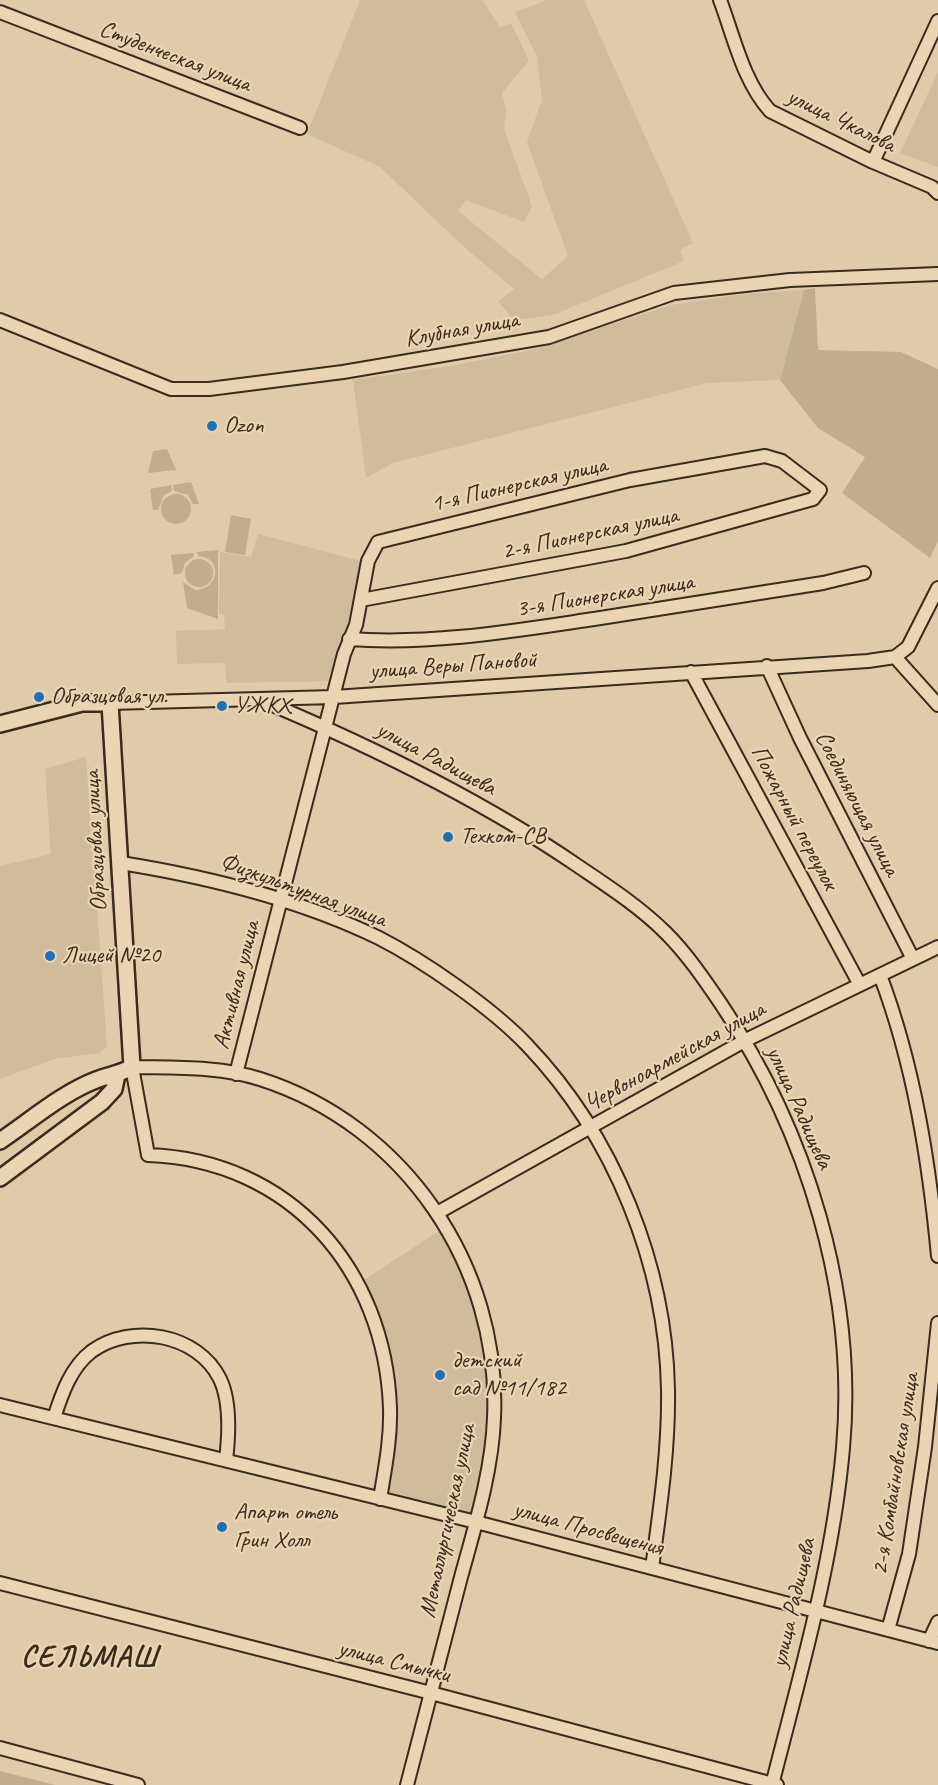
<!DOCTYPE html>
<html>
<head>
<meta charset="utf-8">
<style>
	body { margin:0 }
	canvas { display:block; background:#e0caaa }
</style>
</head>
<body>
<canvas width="938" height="1785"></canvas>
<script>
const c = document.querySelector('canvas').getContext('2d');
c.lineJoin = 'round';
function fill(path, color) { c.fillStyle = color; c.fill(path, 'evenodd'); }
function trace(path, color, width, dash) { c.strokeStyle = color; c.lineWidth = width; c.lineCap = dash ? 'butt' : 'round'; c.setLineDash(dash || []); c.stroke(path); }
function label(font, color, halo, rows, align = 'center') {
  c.font = font + ' Caveat,sans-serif'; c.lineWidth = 4.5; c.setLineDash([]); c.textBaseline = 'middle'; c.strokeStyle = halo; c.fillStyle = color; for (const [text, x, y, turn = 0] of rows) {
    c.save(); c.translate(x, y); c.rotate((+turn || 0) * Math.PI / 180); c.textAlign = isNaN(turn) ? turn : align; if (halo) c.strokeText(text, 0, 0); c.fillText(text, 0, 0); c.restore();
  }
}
fill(new Path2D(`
	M360 0H482L500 27 511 23 529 61 502 93 506 110 504 129 532 206 524 222 466 200 458 211 542 279 568 256 527 142 542 100 537 57 515 12 547 0H584L693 243 680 250 684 261 553 315 514 320 498 301 514 289 464 247 380 167 307 134Z
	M938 72V167L900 153Z
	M804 290 780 380 707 383 393 463 366 478 353 380 450 366 536 349 671 305 744 294Z
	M258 534 361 561 336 681 227 683 225 663 177 664 176 631 225 629 224 615 219 614 220 552 251 557Z
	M86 757 107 1046 100 1053 54 1059 0 1079V866L51 854 45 769Z
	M442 1229 470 1287 486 1351 489 1420 485 1453 472 1515 385 1493 394 1445 395 1407 390 1362 383 1330 364 1280Z`), '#d0bb9d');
fill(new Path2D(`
	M815 288 818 350 901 352 938 369V541L930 558 842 493 865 457 818 428 780 380 804 290Z
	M167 449 176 470 148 473 153 451Z
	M191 482 199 504H193L188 495 174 491 173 485Z
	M171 485 172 491 164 495 158 510H153L150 489Z
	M161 509a15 15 0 1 1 30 0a15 15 0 1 1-30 0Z
	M231 515 251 519 245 555 225 552Z
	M218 550V619L187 608 183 582 195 590C220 590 223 557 198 556L197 552Z
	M194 553V556L185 563 182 573 174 575 171 555Z
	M185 573a14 14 0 1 1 28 0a14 14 0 1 1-28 0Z
	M0 1771 55 1785H0Z`), '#c1ac90');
const minor = new Path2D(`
	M720 0C734 37 743 81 770 111L873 162 932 187 938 193
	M0 12 300 128
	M873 162 938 21
	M0 320 171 389H209L343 372 549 337 674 293 790 280 938 274
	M349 639C431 645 513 631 594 619 670 607 747 595 823 583L864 573
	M895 657 938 705
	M767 666 800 738 913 959
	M691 672 860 985
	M261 700C371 746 480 799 578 866 609 887 640 907 666 933 687 954 704 979 721 1004 807 1131 857 1294 843 1448 833 1563 800 1674 772 1785
	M110 703 334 697 868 661 895 657 908 647 938 588
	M121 863C208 877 299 899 379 938 424 961 492 1008 527 1045 614 1136 666 1265 668 1390 669 1449 660 1509 652 1568
	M880 975C914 1065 929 1161 938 1256
	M236 1074 344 654 356 625 368 561 378 542 630 480 765 456 782 461 820 490 813 499 626 551 361 600
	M437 1213 746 1040 938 947
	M0 1405 476 1522 938 1643
	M54 1418C62 1393 71 1367 92 1351 131 1323 197 1333 220 1379 231 1402 229 1435 226 1460
	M380 1499C385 1468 391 1439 390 1408 385 1269 290 1160 148 1155L132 1067C173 1068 219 1066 260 1079 405 1125 501 1267 494 1418 492 1472 475 1526 461 1577 443 1646 425 1716 407 1785
	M0 1583 431 1693 777 1785
	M888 1630 909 1554 925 1447 938 1323
	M929 1641 938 1622
	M0 1748 138 1785`);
const tertiary = new Path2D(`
	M0 724 82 703H110L132 1067C120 1074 109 1075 96 1080 62 1093 30 1121 0 1141
	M0 1178 102 1102 114 1089 117 1075`);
trace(minor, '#3b2a1e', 16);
trace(tertiary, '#3b2a1e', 20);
trace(minor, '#ead4b3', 12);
trace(tertiary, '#ead4b3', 15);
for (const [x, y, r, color] of [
	[212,426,6,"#1f6fb2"],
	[39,697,6,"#1f6fb2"],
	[222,706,6,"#1f6fb2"],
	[448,837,6,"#1f6fb2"],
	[50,956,6,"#1f6fb2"],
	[440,1375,6,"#1f6fb2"],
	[222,1527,6,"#1f6fb2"]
]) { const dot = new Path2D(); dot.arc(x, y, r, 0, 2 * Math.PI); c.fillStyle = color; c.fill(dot); trace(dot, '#ead4b3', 2); }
label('24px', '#3b2a1e', '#ead4b3', [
	["Студенческая улица",175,57,21],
	["улица Чкалова",841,121,26],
	["Клубная улица",462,330,-10],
	["1-я Пионерская улица",519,485,-13],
	["2-я Пионерская улица",590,534,-12],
	["3-я Пионерская улица",605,596,-9],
	["улица Веры Пановой",453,666,-4],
	["улица Радищева",436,759,28],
	["Соединяющая улица",857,804,63],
	["Пожарный переулок",794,818,62],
	["Образцовая улица",96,841,-93],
	["Физкультурная улица",303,891,20],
	["Активная улица",237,985,-76],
	["Червоноармейская улица",675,1057,-29],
	["улица Радищева",799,1108,66],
	["2-я Комбайновская улица",896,1474,-81],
	["Металлургическая улица",448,1521,-78],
	["улица Просвещения",588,1529,15],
	["улица Радищева",794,1603,-77],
	["улица Смычки",394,1662,14]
]);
label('24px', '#3b2a1e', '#ead4b3', [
	["Ozon",224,426],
	["Образцовая ул.",51,697],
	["УЖКХ",234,706],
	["Техком-СВ",460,837],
	["Лицей №20",62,956],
	["детский",452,1361],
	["сад №11/182",452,1389],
	["Апарт отель",234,1513],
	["Грин Холл",234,1541]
], 'left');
c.letterSpacing = '1.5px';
label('bold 30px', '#3b2a1e', '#ead4b3', [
	["СЕЛЬМАШ",90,1658]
]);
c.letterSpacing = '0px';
</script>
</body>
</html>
